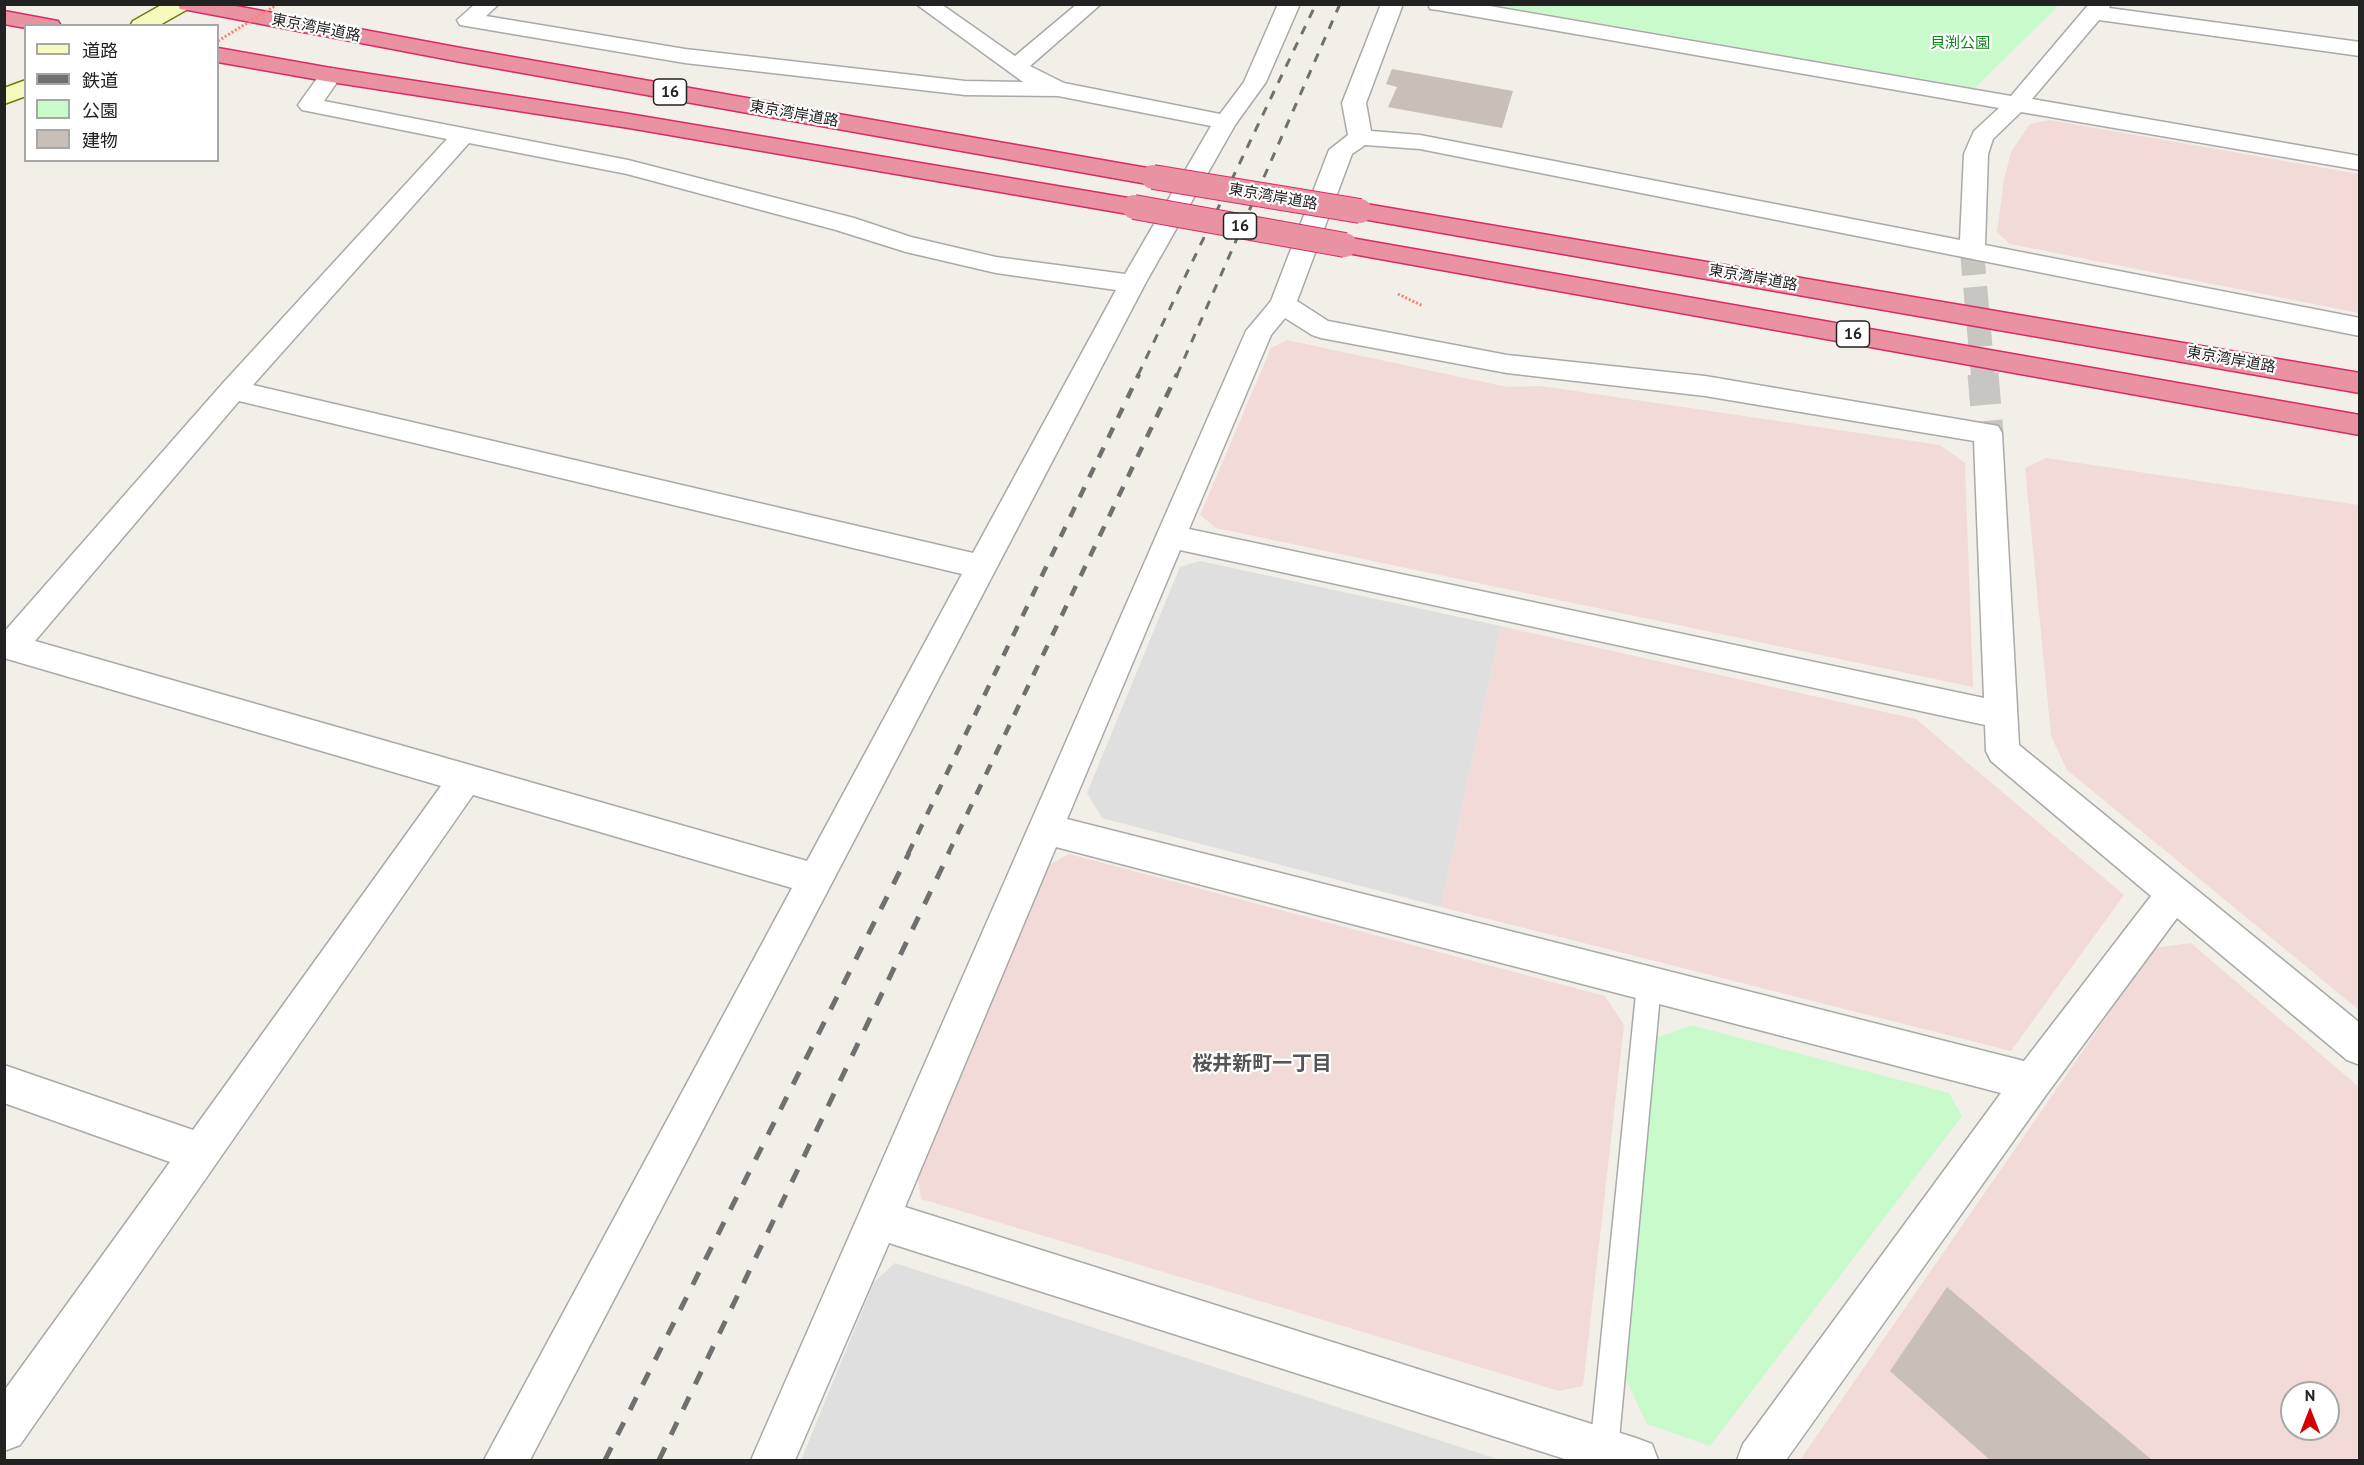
<!DOCTYPE html>
<html>
<head>
<meta charset="utf-8">
<style>
	body { margin:0 }
	#map { position:relative; width:2364px; height:1465px; overflow:hidden; background:#f2efe9; font-family:"PT Sans","Noto Sans JP",sans-serif }
	canvas { display:block }
	.frame { position:absolute; inset:0; border:6px solid #222; pointer-events:none }
	.legend { position:absolute; left:24px; top:24px; width:195px; height:138px; box-sizing:border-box; background:#fff; border:2px solid #a7a7a7; margin:0; padding:8px 10px; list-style:none; font-size:18px; color:#222 }
	.legend li { display:flex; align-items:center; gap:12px; height:30px }
	.legend b { width:30px; border:2px solid #a7a7a7 }
	.north { position:absolute; left:2280px; top:1381px; width:60px; height:60px; box-sizing:border-box; background:#fff; border:2px solid #a7a7a7; border-radius:50%; rotate:0deg; font-size:16px; font-weight:700; line-height:24px; text-align:center; color:#222 }
	.north::after { content:''; display:block; margin:auto; width:21px; height:27px; background:#d40000; clip-path:polygon(50% 0,100% 100%,50% 72%,0 100%) }
</style>
</head>
<body>
<div id="map">
<canvas width="2364" height="1465"></canvas>
<div class="frame"></div>
<ul class="legend">
<li><b style="height:8px;background:#f7fabf"></b>道路</li>
<li><b style="height:8px;background:#707070"></b>鉄道</li>
<li><b style="height:16px;background:#c8facc"></b>公園</li>
<li><b style="height:16px;background:#c7bfb8"></b>建物</li>
</ul>
<div class="north">N</div>
</div>
<script>
const c = document.querySelector('canvas').getContext('2d');
c.lineJoin = 'round';
function fill(path, color) { c.fillStyle = color; c.fill(path, 'evenodd'); }
function trace(path, color, width, dash) { c.strokeStyle = color; c.lineWidth = width; c.lineCap = dash ? 'butt' : 'round'; c.setLineDash(dash || []); c.stroke(path); }
function label(font, color, halo, rows, align = 'center') {
  c.font = font + ' "PT Sans","Noto Sans JP",sans-serif'; c.lineWidth = 4.5; c.setLineDash([]); c.textBaseline = 'middle'; c.strokeStyle = halo; c.fillStyle = color; for (const [text, x, y, turn = 0] of rows) {
    c.save(); c.translate(x, y); c.rotate((+turn || 0) * Math.PI / 180); c.textAlign = isNaN(turn) ? turn : align; if (halo) c.strokeText(text, 0, 0); c.fillText(text, 0, 0); c.restore();
  }
}
fill(new Path2D(`
	M1200 561 1501 626 1441 907 1102 818 1087 793 1180 567Z
	M895 1263 1500 1460H801L874 1282Z`), '#e0dfdf');
fill(new Path2D(`
	M2050 120 2359 174V313L2010 244 1997 232 2004 180 2011 152 2030 124Z
	M1287 340 1507 387 1541 386 1940 445 1965 463 1973 687 1216 528 1200 515 1271 348Z
	M2046 458 2359 505V1010L2067 770 2051 736 2025 468Z
	M1501 626 1916 719 2124 895 2011 1051 1441 907Z
	M1069 854 1605 996 1624 1025 1583 1386 1559 1391 921 1199 917 1171 1049 865Z
	M2191 943 2359 1087V1460H1800L2154 948ZM2292 1393H2328V1429H2292Z`), '#f2dad9');
fill(new Path2D(`
	M1495 5H2059L1975 88Z
	M1691 1025 1949 1093 1962 1116 1710 1446 1647 1424 1626 1380 1654 1039Z`), '#c8facc');
fill(new Path2D(`
	M1392 69 1513 91 1502 128 1388 107 1397 87 1386 84Z
	M1947 1287 2152 1460H1990L1890 1371Z`), '#c7bfb8');
trace(new Path2D(`
	M1972 251 1983 375`), '#c8c6c1', 24, [24, 12]);
trace(new Path2D(`
	M1983 374 1988 433`), '#c8c6c1', 31, [31, 16]);
const lane = new Path2D(`
	M1649 973 1657 976 1661 984 1618 1450 1614 1460H1595L1590 1450 1637 984 1641 976Z`);
const street = new Path2D(`
	M475 4H499L486 16 685 49 965 81 1023 82 916 4H941L1015 56 1077 4H1101L1030 66 1064 83 1220 114 1244 82 1278 4H1300L1266 82 1235 125 1145 284 530 1460H484L792 888 473 795 20 1445 4 1451V1391L170 1162 4 1103V1065L193 1130 441 786 4 658V632L223 383 447 139 302 110 298 105 323 70 331 68 339 70 342 75 324 101 628 160 854 218 911 237 996 257 1125 274 1211 126 1058 96 965 95 685 63 460 25 457 20ZM469 143 627 174 836 230 906 252 996 273 1116 290 973 553 253 385ZM239 401 962 574 807 861 35 641Z
	M1381 4H1403L1366 103 1371 131 1420 135 1960 240 1964 154 1974 131 1999 108 1438 10 1430 9 1428 4H1478L2011 96 2089 4H2111L2109 8 2360 42V56L2099 20 2032 99 2360 156V170L2021 112 1993 139 1988 154 1985 245 2360 318V336L1420 149 1365 145 1352 154 1297 301 1328 321 1507 355 1705 376 1998 426 2002 433 2019 745 2360 1023V1065L2347 1060 2177 918 2046 1095 1786 1460H1737L1743 1444 2001 1093 1056 847 905 1207 1636 1438 1652 1444 1658 1460H1568L889 1243 795 1460H751L1246 331 1271 301 1329 150 1348 135 1342 103ZM1285 318 1312 335 1321 338 1507 373 1705 396 1974 441 1984 698 1189 529 1271 335ZM1180 550 1985 725 1986 751 1991 761 2151 896 2024 1061 1067 819Z`);
const secondary = new Path2D(`
	M163 4H190L188 9 158 26H130L133 21Z
	M26 80V96L4 104V88Z`);
const highway = new Path2D(`
	M178 4H225L461 48 1153 169 1162 172 1165 177 1162 182 1153 185 461 62 188 10 180 9Z
	M4 11 58 21 61 26H26V28L4 24Z
	M218 48 331 68 629 114 1134 199 1143 201 1146 207 1143 213 1134 215 629 128 331 82 218 62Z
	M1360 203 2360 373V393L1351 217 1348 211 1351 205Z
	M1345 237 2360 415V435L1336 251 1332 245 1336 239Z`);
trace(lane, '#a9a9a9', 3);
trace(street, '#a9a9a9', 3);
trace(secondary, '#707d05', 3);
trace(highway, '#dc2a67', 3);
trace(new Path2D(`
	M1398 294 1423 306`), '#fa8072', 3, [2, 2]);
fill(lane, '#fff');
fill(street, '#fff');
fill(secondary, '#f7fabf');
fill(highway, '#e892a2');
trace(new Path2D(`
	M1138 375 1316 4
	M1177 375 1340 4`), '#707070', 3, [9, 9]);
trace(new Path2D(`
	M908 854 1139 374
	M948 854 1177 374`), '#707070', 4.5, [11, 11]);
trace(new Path2D(`
	M605 1460 909 853
	M659 1460 949 853`), '#707070', 5, [14, 14]);
const highwayBridge = new Path2D(`
	M1153 177 1360 211
	M1134 207 1345 245`);
trace(highwayBridge, '#dc2a67', 26, []);
trace(new Path2D(`
	M218 41 278 4`), '#fa8072', 3, [2, 2]);
trace(highwayBridge, '#e892a2', 24);
label('15px', '#222', '#fff', [
	["東京湾岸道路",316,28,11],
	["東京湾岸道路",794,114,10],
	["東京湾岸道路",1273,197,10],
	["東京湾岸道路",1753,278,10],
	["東京湾岸道路",2231,360,10]
]);
label('15px', '#0c8416', '#fff', [
	["貝渕公園",1960,44]
]);
for (const [x, y, w] of [
	[670,92,33],
	[1240,226,33],
	[1853,334,33]
]) { const box = new Path2D(); box.roundRect(x - w / 2, y - 13, w, 26, 4.5); c.fillStyle = '#fff'; c.fill(box); trace(box, '#222', 1.5); }
label('bold 16px', '#222', null, [
	["16",670,92],
	["16",1240,226],
	["16",1853,334]
]);
label('bold 20px', '#555', '#fff', [
	["桜井新町一丁目",1262,1064]
]);
</script>
</body>
</html>
